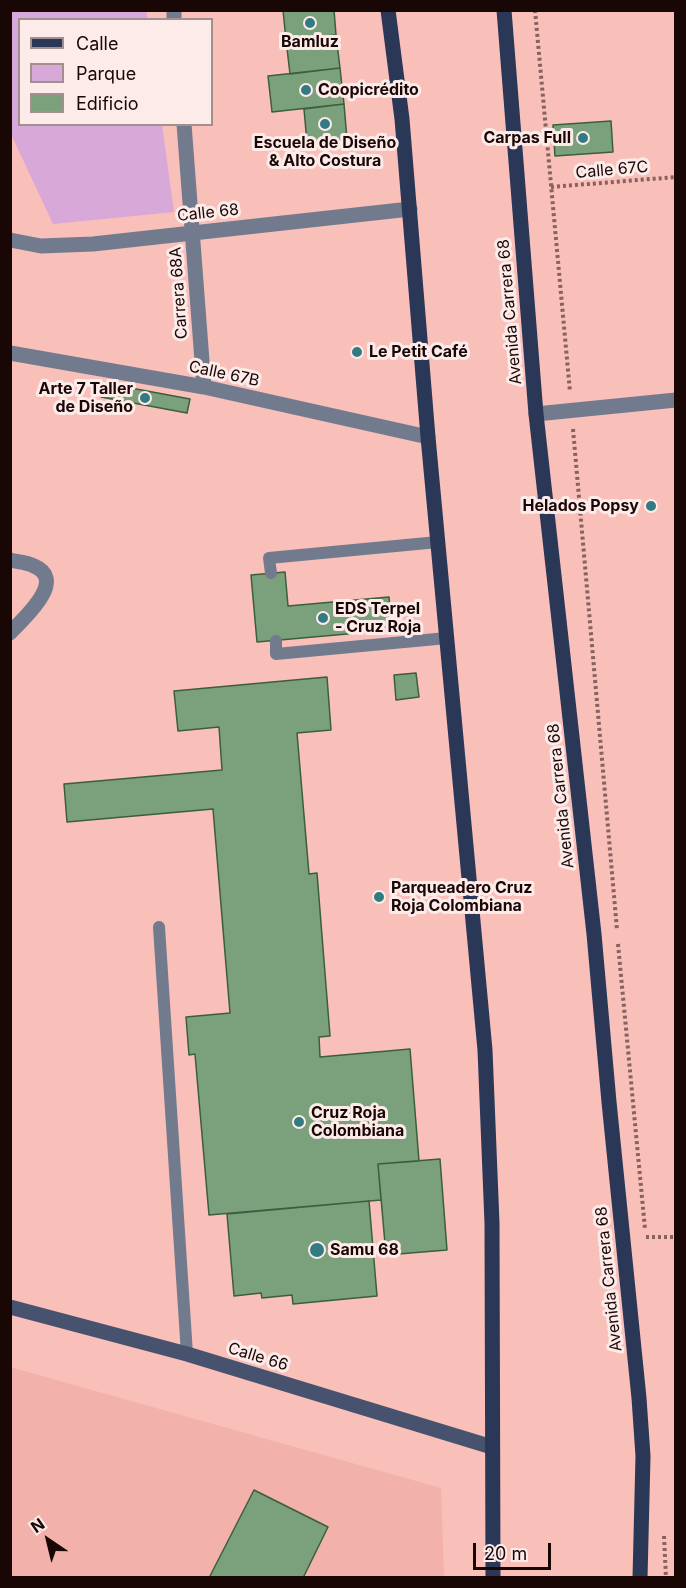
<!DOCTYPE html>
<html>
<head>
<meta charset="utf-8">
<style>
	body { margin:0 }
	#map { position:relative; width:686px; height:1588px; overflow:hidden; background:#f9bfb9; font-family:Inter,sans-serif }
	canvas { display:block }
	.frame { position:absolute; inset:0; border:12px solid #190706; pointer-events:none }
	.legend { position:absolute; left:18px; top:18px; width:195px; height:108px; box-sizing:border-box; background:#fdebe9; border:2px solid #a2908e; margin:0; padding:8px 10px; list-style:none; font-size:18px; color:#190706 }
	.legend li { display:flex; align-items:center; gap:12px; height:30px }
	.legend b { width:30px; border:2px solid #a2908e }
	.north { position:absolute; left:18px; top:1510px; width:60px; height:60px; -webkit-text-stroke:4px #fdebe9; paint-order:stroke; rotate:325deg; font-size:16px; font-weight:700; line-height:24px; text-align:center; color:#190706 }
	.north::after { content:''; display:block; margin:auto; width:21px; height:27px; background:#190706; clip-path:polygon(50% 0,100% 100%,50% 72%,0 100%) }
	.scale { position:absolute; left:473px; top:1543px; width:78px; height:27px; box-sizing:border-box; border:3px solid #190706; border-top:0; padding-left:8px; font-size:18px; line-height:21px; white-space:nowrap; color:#190706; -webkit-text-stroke:4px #fdebe9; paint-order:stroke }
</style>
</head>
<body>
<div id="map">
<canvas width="686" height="1588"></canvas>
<div class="frame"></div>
<ul class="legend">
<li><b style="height:8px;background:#2a3756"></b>Calle</li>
<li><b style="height:16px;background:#d7a8d8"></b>Parque</li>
<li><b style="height:16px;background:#7ba17c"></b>Edificio</li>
</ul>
<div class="north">N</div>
<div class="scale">20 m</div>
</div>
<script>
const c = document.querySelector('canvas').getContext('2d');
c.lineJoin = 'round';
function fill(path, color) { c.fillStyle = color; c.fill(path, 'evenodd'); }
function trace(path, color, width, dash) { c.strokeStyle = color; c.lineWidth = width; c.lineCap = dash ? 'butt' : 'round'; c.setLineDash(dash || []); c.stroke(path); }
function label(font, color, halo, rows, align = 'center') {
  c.font = font + ' Inter,sans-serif'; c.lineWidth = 6; c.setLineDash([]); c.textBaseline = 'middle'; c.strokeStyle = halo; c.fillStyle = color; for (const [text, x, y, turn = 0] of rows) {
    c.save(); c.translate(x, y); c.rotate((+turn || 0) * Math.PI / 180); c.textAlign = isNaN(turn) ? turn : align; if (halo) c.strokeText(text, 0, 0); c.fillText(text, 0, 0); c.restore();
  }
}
fill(new Path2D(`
	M10 1367 441 1488 444 1577H11Z`), '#f2b1aa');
fill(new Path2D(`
	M11 10 146 11 148 19 20 20V124L162 125 174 212 53 224 11 134Z`), '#d7a8d8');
const building = new Path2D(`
	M283 10H334L336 35 286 40Z
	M336 35 340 68 290 74 286 40Z
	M340 68 344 104 272 112 268 76Z
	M344 104 347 139 307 143 304 109Z
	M611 121 613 152 555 156 553 125Z
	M104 383 190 399 187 413 101 397Z
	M285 572 288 606 389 597 392 630 257 642 251 575Z
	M416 673 419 697 396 700 394 675Z
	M327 677 331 730 297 733 309 874 317 873 330 1036 319 1037 320 1057 410 1049 419 1161 378 1164 381 1200 209 1215 195 1054 189 1055 186 1017 230 1013 213 809 67 822 64 784 222 770 219 727 178 731 174 691Z
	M440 1159 447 1250 386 1255 378 1164Z
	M369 1201 377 1296 293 1304 292 1295 262 1298 261 1293 234 1296 227 1214Z
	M254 1490 328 1527 303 1578H209Z`);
fill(building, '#7ba17c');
trace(building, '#3b5e3c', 1.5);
trace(new Path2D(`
	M535 10 570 392
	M551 187 676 177
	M573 429 617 930
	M618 944 645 1229
	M646 1237H676
	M664 1536 666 1578`), '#88625f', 4, [3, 3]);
trace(new Path2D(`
	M271 573 269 558 438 542
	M276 641V654L447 638
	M159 927 187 1354`), '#727b8e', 12);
trace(new Path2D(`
	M174 10V20
	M184 124 204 387
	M10 240 41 246 93 244 410 209
	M10 353 204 387 428 437
	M536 414 676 400
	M10 560C18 562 27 562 34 566 68 580 23 619 10 633`), '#727b8e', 15);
trace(new Path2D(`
	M10 1307 187 1354 492 1447`), '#47536e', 15);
trace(new Path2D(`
	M388 10 402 119 428 437 485 1050 492 1223 493 1578
	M504 10 536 414 594 934 609 1102 639 1398 643 1456 640 1578`), '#2a3756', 15);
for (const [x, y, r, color] of [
	[310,23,6,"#337b83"],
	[306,90,6,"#337b83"],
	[325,124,6,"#337b83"],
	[583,138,6,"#337b83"],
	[357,352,6,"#337b83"],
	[145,398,6,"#337b83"],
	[651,506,6,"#337b83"],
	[323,618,6,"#337b83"],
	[379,897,6,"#337b83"],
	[299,1122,6,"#337b83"],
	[317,1250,8,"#337b83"]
]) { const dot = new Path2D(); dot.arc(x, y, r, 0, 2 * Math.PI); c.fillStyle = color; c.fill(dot); trace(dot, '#fdebe9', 2); }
label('bold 16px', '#190706', '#fdebe9', [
	["Bamluz",310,42,"center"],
	["Coopicrédito",318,90],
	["Carpas Full",571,138,"right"],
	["Escuela de Diseño",325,143,"center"],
	["& Alto Costura",325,161,"center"],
	["Le Petit Café",369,352],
	["Arte 7 Taller",133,389,"right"],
	["de Diseño",133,407,"right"],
	["Helados Popsy",639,506,"right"],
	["EDS Terpel",335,609],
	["- Cruz Roja",335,627],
	["Parqueadero Cruz",391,888],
	["Roja Colombiana",391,906],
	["Cruz Roja",311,1113],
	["Colombiana",311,1131],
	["Samu 68",330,1250]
], 'left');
label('16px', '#190706', '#fdebe9', [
	["Calle 67C",612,170,-5],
	["Calle 68",208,213,-6],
	["Carrera 68A",179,293,-94],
	["Avenida Carrera 68",510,312,-95],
	["Calle 67B",224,374,12],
	["Avenida Carrera 68",561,796,-96],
	["Avenida Carrera 68",609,1279,-96],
	["Calle 66",258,1357,17]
]);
</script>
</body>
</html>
